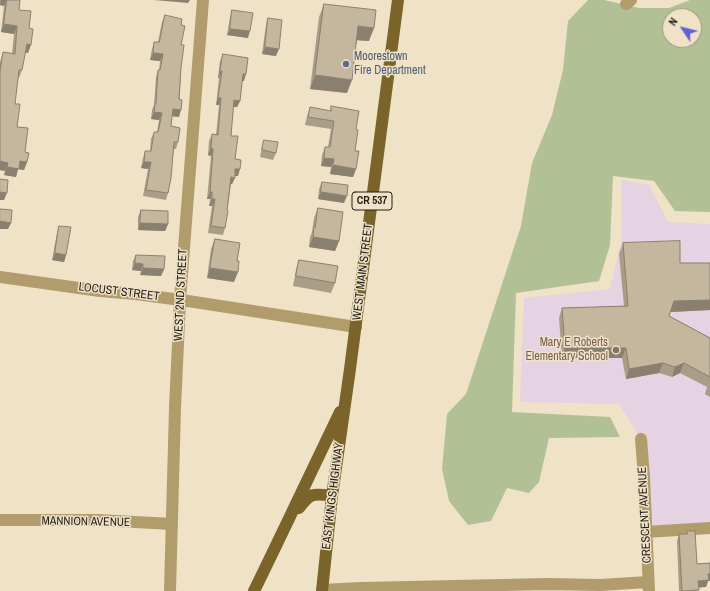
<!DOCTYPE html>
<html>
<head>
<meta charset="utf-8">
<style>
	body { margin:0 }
	#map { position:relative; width:710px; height:591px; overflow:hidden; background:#efe2c7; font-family:"Archivo Narrow",sans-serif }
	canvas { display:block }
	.north { position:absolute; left:662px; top:8px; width:40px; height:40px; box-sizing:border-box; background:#efe2c7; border:1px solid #9e9480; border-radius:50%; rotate:305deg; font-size:11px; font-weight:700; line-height:16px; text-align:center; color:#241f16 }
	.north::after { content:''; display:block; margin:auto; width:14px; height:18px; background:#5f63db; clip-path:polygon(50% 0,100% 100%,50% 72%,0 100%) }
</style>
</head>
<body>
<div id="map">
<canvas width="710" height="591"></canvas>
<div class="north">N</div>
</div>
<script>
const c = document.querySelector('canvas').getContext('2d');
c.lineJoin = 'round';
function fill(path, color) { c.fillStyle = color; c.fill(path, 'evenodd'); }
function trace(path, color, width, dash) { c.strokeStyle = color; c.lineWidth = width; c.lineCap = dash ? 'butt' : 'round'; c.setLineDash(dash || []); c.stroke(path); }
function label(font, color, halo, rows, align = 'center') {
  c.font = font + ' "Archivo Narrow",sans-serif'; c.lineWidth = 3; c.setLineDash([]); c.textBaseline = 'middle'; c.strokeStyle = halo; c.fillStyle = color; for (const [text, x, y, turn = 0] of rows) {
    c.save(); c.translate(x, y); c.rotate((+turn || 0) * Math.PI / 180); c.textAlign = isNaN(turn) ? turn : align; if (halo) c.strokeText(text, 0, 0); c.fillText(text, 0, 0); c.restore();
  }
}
fill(new Path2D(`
	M622 180 649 185 668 222 710 224V528L646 532 641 439 619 404 520 402 524 298 610 289 621 242Z`), '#e5d2e2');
fill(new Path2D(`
	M588 0H604L639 8H669L690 0H710V212L675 211 654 181 613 176 610 245 599 281 516 293 512 412 610 417 620 437 549 438 539 482 529 493 507 488 491 521 468 525 449 501 442 469 447 414 466 394 521 226 532 163 552 115 563 70 568 21ZM670 16H694V40H670Z`), '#b2c096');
trace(new Path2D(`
	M626 4 631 0
	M0 277 100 291 136 294 188 301 356 327
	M641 439 644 477 649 591
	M0 520H98L172 524
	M646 532 710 528
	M322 590 341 589 362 588 548 584 600 585 648 582
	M170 591 175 408 180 300 203 0`), '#b19d6b', 12);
trace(new Path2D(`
	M299 508C310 493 313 493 332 496
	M254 591C283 532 311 472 340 412
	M322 591 332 496 350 369 398 0`), '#7a642a', 12);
fill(new Path2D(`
	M0 0H20L19 10 29 28 28 53H25L22 70 19 78H18L15 104 17 127 25 152 27 162 24 170 18 169 16 177 4 175 5 171 0 170V62L3 52 12 53 14 34 1 32 4 6 0 5Z
	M324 4 369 41 357 40 347 93 310 89 319 17Z
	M232 10 248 38 227 35 230 17Z
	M165 15 181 25V68L179 117 172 116 171 126 178 142 176 149H174L168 193 166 200 143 196 148 169 141 168 143 158 145 151H150L151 139 154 132H157L159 120 151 119 152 110 154 105 156 77 158 70H159L160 61 150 60 152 49 154 42H158L162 22Z
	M268 18 276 56 262 54 266 25Z
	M223 54 244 81H242L240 101 237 107H233L231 136 238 176H235L232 184H231L225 228 223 235 208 233 212 206H209L210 199H207L211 156 208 155 209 141 212 134 216 135 219 105H216L219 78H218L220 61Z
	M331 106 356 129 355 151 356 169 353 177 330 174 331 167 321 166 322 155 325 147H328L331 129 305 125 307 116 310 107 330 111Z
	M264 140 276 153 273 160 260 157 262 147Z
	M322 182 344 203 318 199 319 189Z
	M318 208 339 241 335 251 309 247 310 237 312 232 314 218Z
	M141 210 168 224 165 231 138 230V217Z
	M59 226 66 255 64 262 52 260 57 233Z
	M215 239 234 282 207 278 211 249Z
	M623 243 680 263H710V310L670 312 669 316 710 338V397L705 394 707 387 680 373 672 377 659 373 626 379 622 358H562L559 318 562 308 624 306 619 254Z
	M136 255 164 269 161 276 140 275 141 271 132 270 133 261Z
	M299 260 335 283 331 293 293 286 296 270Z
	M687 531 697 564 710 563V581H708L706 587H698V591H679L677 541 679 534H686Z`), '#a99d88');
fill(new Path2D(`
	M1 0H6L4 6 0 5Z
	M154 0H190L188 3Z
	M4 24 17 26 14 34 1 32Z
	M358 26 374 28 369 41 353 40Z
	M230 29 250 31 248 38 227 35Z
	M27 44 31 45 28 53H24Z
	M265 47 279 49 276 56 262 54Z
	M153 53 163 54 160 61 150 60Z
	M220 71H222L219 78H218Z
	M243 74H246L244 81H241Z
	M315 75 352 80 347 93 310 89Z
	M218 98H221L219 105H216Z
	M234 100 240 101 237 107H232Z
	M173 109 181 110 179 117 170 116Z
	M154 112 162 113 159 120 151 119Z
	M211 148 213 149 211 156 208 155Z
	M324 158 334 159 331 167 321 166Z
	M0 161 8 163 5 171 0 170Z
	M20 161 27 162 24 170 18 169 16 177 4 175 7 167Z
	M144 162H151L148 169 141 168Z
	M333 165 356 169 353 177 330 174Z
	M235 169H240L238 176H233Z
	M231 177 235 178 232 184H229Z
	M0 192 7 193 4 200H0Z
	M210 192H212L210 199H207Z
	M321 192 347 196 344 203 318 199Z
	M212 199H215L212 206H209Z
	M0 221 11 223 8 229H0Z
	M140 223 168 224 165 231 138 230Z
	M313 237 339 241 335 251 309 247Z
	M55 253 66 255 64 262 52 260Z
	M135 263 143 264 141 271 132 270Z
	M143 268 164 269 161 276 140 275Z
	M210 268 238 272 234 282 207 278Z
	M710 300V310L670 312 674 301Z
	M565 348H626L622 358H562Z
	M663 363 659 373 626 379 629 369Z
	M684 363 680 373 672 377 675 367Z
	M708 574H710V581H708L706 587 695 588 698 581Z`), '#89806f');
const building = new Path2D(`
	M7 0H20L19 10 31 11 29 28 33 29 31 45 27 44 22 70H19L15 104H20L17 127 28 128 25 152 29 153 27 162 20 161 19 169 7 167 8 163 0 161V71L3 52 15 54 17 26 4 24Z
	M324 4 376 10 374 28 358 26 352 80 315 75Z
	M232 10 253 13 250 31 230 29Z
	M165 15 182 19 181 25 185 26 181 45H184L181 68 179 99 182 100 181 110 173 109 171 126 180 128 178 142H174L171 178 168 193 146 190 151 162H144L145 151H151L154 132H158L162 113 154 112 155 103H156L158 70H160L163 54 153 53 154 42H159Z
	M268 18 282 20 279 49 265 47Z
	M223 54 248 58 246 74H243L240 101 234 100 231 136H238L235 159 241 160 240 169H235V178L231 177 227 210 228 211 225 228 211 226 215 199H212V192H210L213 149 211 148 212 134 218 135 221 98H218L222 71H220Z
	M331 106 359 111 356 129 358 130 355 151H359L356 169 333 165 334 159 324 158 325 147H330L334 121 308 117 310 107 331 111Z
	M264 140 278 142 276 153 262 150Z
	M0 179 8 180 7 193 0 192Z
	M322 182 348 185 347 196 321 192Z
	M318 208 343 212 339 241 313 237 314 226 315 227Z
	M0 209 12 210 11 223 0 221Z
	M141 210 168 211V224L140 223Z
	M59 226 71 227 66 255 55 253Z
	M215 239 240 243 237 261H239L238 272 210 268Z
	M680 241V263H710V300L674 301 669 316 710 338V377L684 363 675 367 663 363 629 369 626 348H565L562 308 628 306 623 243Z
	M136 255 165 256 164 269 143 268V264L135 263Z
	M299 260 338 266 335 283 296 276Z
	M687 531H695L697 564 710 563V574H708L709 580 698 581 699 590 682 591 679 534H687Z`);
fill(building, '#c4b79e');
trace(building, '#89806f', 1);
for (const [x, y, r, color] of [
	[346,64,4,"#5c6f8a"],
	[616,350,4,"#8d6e63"]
]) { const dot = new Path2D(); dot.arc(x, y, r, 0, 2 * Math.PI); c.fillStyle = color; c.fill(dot); trace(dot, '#efe2c7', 1.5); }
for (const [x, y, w] of [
	[372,201,40]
]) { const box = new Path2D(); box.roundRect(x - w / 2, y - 9, w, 18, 3); c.fillStyle = '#efe2c7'; c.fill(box); trace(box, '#241f16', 1); }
label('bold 11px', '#241f16', null, [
	["CR 537",372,201]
]);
label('12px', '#4e5e75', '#efe2c7', [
	["Moorestown",354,57],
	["Fire Department",354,71]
], 'left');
label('12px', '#241f16', '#efe2c7', [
	["WEST MAIN STREET",363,272,-83],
	["LOCUST STREET",119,292,7],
	["WEST 2ND STREET",181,295,-87],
	["EAST KINGS HIGHWAY",333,496,-83],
	["CRESCENT AVENUE",645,515,-93],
	["MANNION AVENUE",86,522,1]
]);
label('12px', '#785e54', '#efe2c7', [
	["Mary E Roberts",608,343],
	["Elementary School",608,357]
], 'right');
</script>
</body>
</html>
